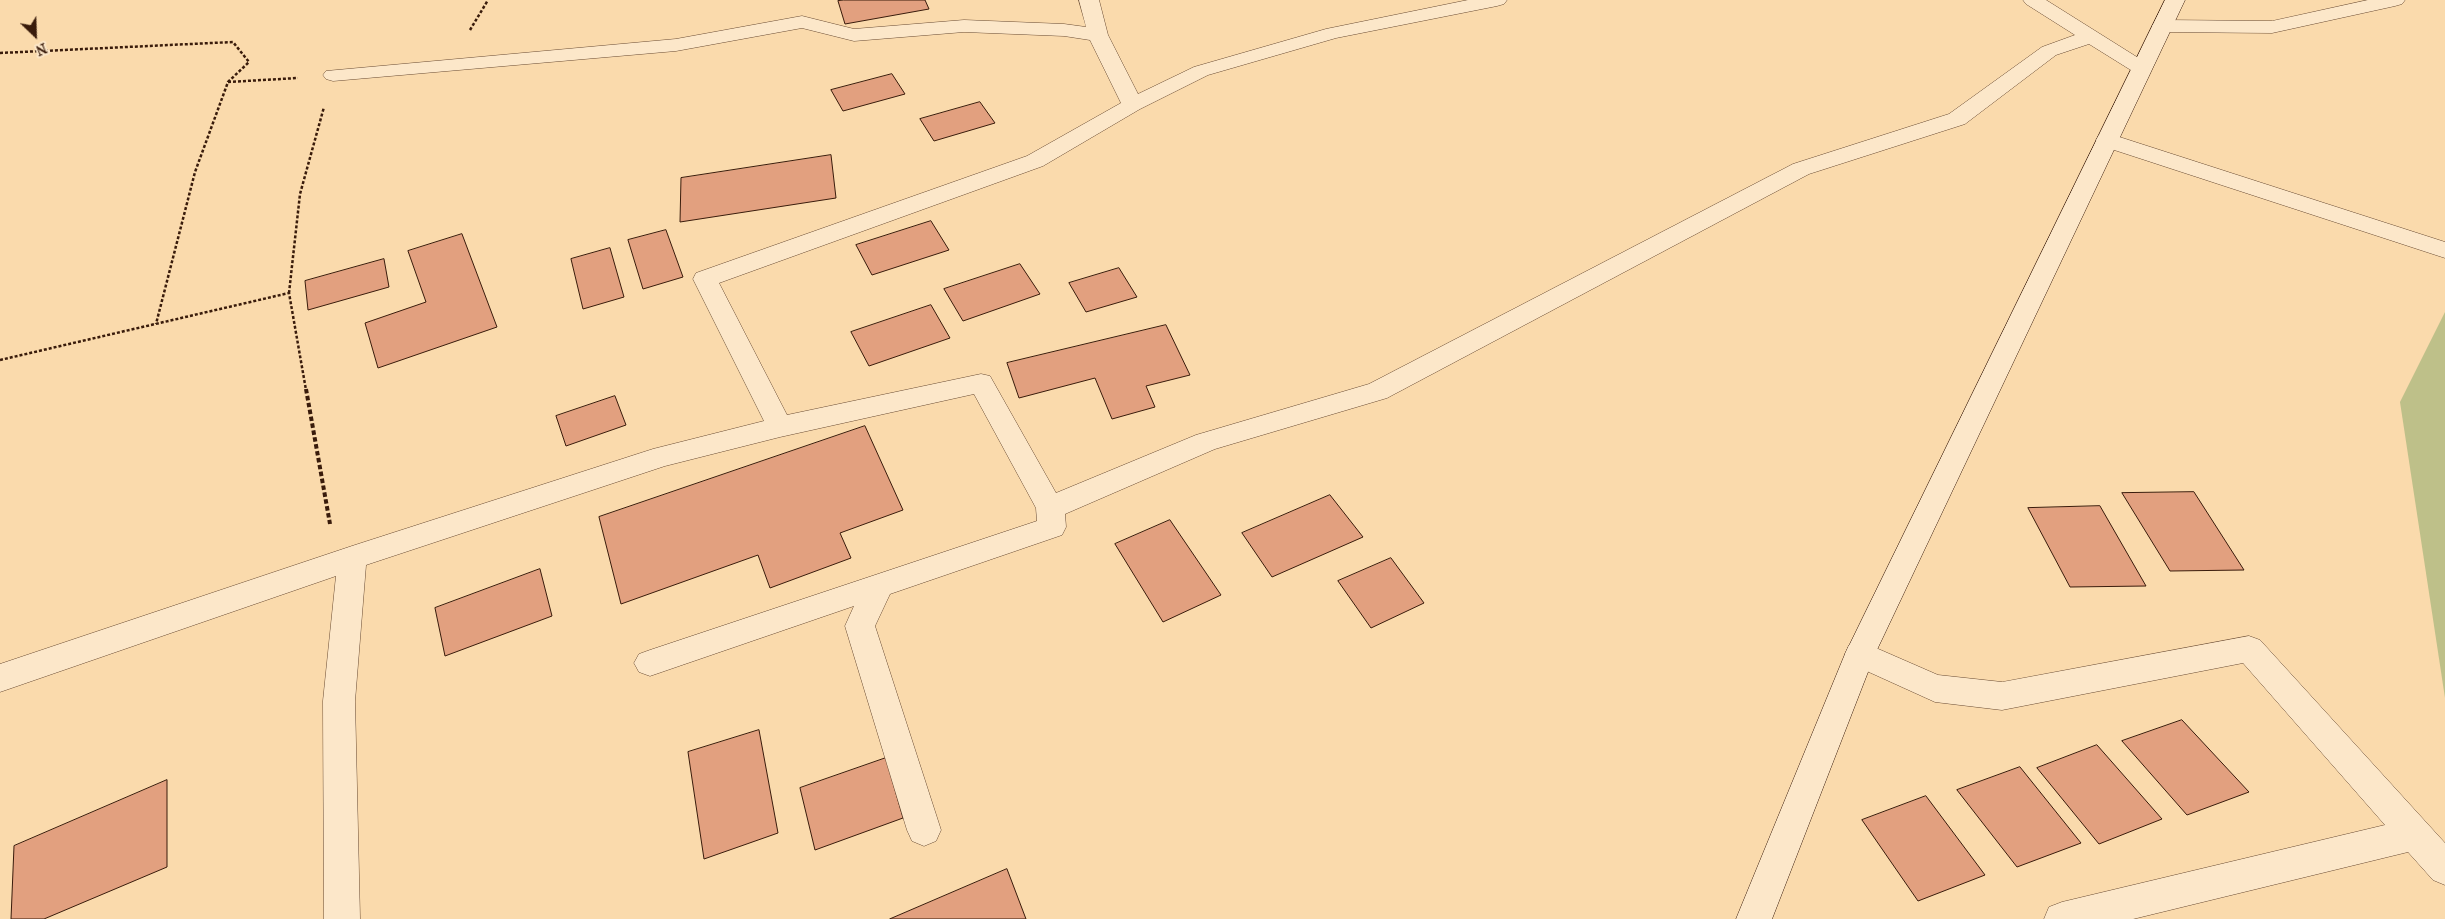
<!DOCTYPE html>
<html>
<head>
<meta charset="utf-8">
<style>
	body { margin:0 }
	#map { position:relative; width:2445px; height:919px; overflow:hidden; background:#fadaac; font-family:"IM FELL French Canon",serif }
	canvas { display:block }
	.north { position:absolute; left:10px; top:10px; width:50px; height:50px; -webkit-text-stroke:4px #fce7c9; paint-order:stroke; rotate:156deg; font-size:14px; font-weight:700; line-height:20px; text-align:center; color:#391b0b }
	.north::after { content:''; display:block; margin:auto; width:18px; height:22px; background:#391b0b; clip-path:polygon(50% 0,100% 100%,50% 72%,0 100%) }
</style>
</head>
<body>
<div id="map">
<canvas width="2445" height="919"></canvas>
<div class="north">N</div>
</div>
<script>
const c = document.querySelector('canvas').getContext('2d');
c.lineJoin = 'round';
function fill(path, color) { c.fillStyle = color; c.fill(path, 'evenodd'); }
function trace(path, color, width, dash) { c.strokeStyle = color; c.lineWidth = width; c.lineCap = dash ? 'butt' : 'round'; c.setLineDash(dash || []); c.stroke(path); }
fill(new Path2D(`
	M2445 312V698L2400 402Z`), '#bec089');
const building = new Path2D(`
	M844 0H925L929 9 845 24 838 1Z
	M892 74 905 94 843 111 831 90Z
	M980 102 995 123 934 141 920 119Z
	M831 155 836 198 680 222 681 178Z
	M931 221 949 250 872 275 856 245Z
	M666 230 683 277 643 289 628 240Z
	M462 234 497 327 378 368 365 323 426 302 408 251Z
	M610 248 624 297 583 309 571 259Z
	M384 259 389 287 308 310 305 281Z
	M1020 264 1040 294 963 321 944 289Z
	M1119 268 1137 297 1086 312 1069 283Z
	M931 305 950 338 869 366 851 332Z
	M1166 325 1190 375 1146 386 1155 407 1112 419 1095 378 1019 398 1007 363Z
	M615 396 626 425 566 446 556 416Z
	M865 426 903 510 840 533 851 558 770 588 758 555 621 604 599 517Z
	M2194 492 2244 570 2170 571 2122 493Z
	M1330 495 1363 537 1272 577 1242 533Z
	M2100 506 2146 586 2070 587 2028 508Z
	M1170 520 1221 595 1163 622 1115 544Z
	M1391 558 1424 603 1371 628 1338 581Z
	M540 569 552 616 445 656 435 608Z
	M2182 720 2249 792 2187 815 2122 741Z
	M759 730 778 833 704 859 688 752Z
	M2097 745 2162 819 2099 844 2037 768Z
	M886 758 903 818 815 850 800 788Z
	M2020 767 2081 843 2017 867 1957 790Z
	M167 780V867L44 919H11L14 846Z
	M1926 796 1985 875 1918 901 1862 820Z
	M1007 869 1026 919H890Z`);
fill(building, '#e2a07f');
trace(building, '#391b0b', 1);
const street = new Path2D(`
	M1079 0H1099L1108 35 1138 94 1194 67 1326 29 1468 0H1507L1504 4 1497 6 1336 38 1208 75 1140 109 1043 166 719 283 787 415 981 374 990 376 1056 493 1196 435 1369 384 1793 164 1949 114 2042 47 2075 35 2026 4 2023 0H2046L2148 64 2151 68 2148 72 2141 74 2134 72 2089 44 2056 55 1965 124 1809 174 1387 398 1215 449 1065 514 1066 527 1062 535 890 594 875 626 941 830 936 841 924 846 912 841 907 830 845 626 854 606 650 676 639 672 634 663 639 654 650 650 1037 521 1036 508 974 394 780 437 665 466 366 565 355 701 360 919H324L323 701 336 576 0 692V664L352 546 653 449 764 421 693 279 696 273 1027 156 1121 103 1090 40 1064 36 964 32 854 41 802 28 676 51 333 81 326 79 323 75 326 71 676 39 802 16 854 29 964 20 1064 24 1086 27Z
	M2368 0H2405L2402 4 2395 6 2272 33 2162 32 2155 30 2152 26 2155 22 2162 20 2272 21Z
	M2107 133 2445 242V258L2099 145 2096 140 2099 135Z
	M2249 636 2260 640 2445 843V885L2433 880 2408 852 2133 919H2044L2049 907 2062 902 2385 825 2243 663 2002 710 1935 702 1849 663 1845 654 1849 645 1860 641 1938 675 2002 682Z`);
const secondary = new Path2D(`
	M2165 0H2185L1875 654 1772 919H1736L1845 654Z`);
trace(street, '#694b33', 1);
trace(secondary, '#391b0b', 1);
trace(new Path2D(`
	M470 30 488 0
	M0 53 233 42 249 62 228 82 195 172 156 324
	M228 82 298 78
	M289 293 300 194 324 107
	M0 360 289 293 306 390`), '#391b0b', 2.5, [3, 2]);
trace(new Path2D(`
	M306 389 330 524`), '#391b0b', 4, [4.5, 2.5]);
fill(street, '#fce7c9');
fill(secondary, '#fce7c9');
</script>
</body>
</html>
